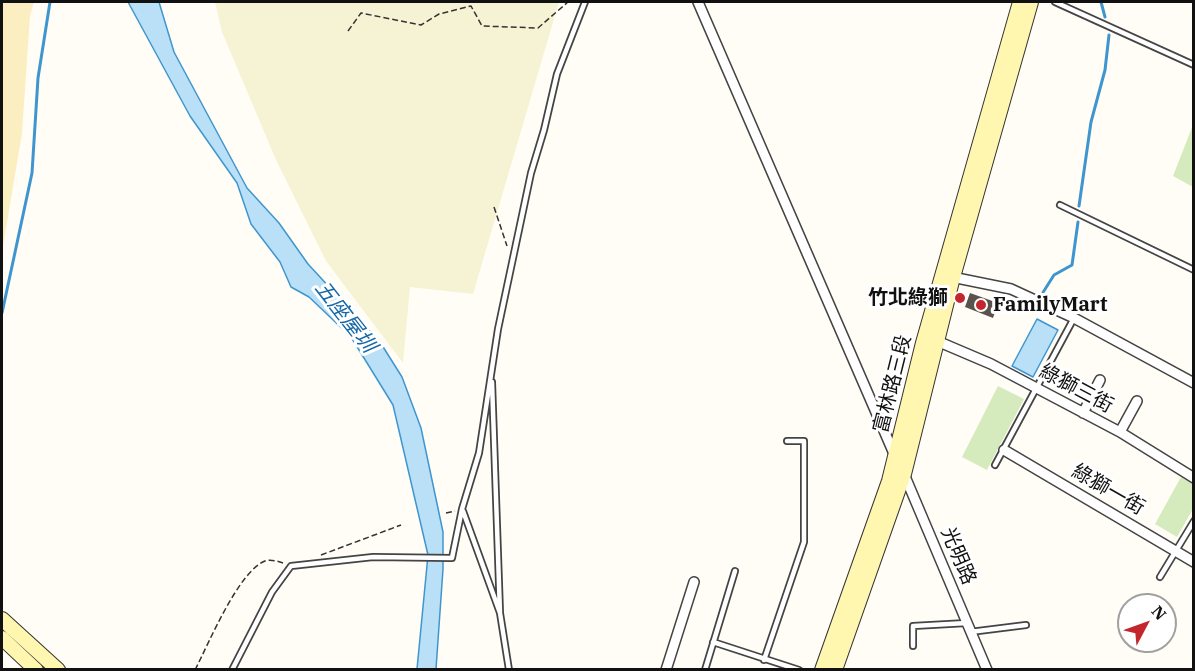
<!DOCTYPE html>
<html>
<head>
<meta charset="utf-8">
<style>
	body { margin:0 }
	#map { position:relative; width:1195px; height:671px; overflow:hidden; background:#fffdf5; font-family:"IBM Plex Serif",serif }
	canvas { display:block }
	.frame { position:absolute; inset:0; border:3px solid #111; pointer-events:none }
	.north { position:absolute; left:1117px; top:593px; width:60px; height:60px; box-sizing:border-box; background:#fff; border:2px solid #a0a0a0; border-radius:50%; rotate:49deg; font-size:16px; font-weight:700; line-height:24px; text-align:center; color:#111 }
	.north::after { content:''; display:block; margin:auto; width:21px; height:27px; background:#c4262e; clip-path:polygon(50% 0,100% 100%,50% 72%,0 100%) }
</style>
</head>
<body>
<div id="map">
<canvas width="1195" height="671"></canvas>
<div class="frame"></div>
<div class="north">N</div>
</div>
<script>
const c = document.querySelector('canvas').getContext('2d');
c.lineJoin = 'round';
function fill(path, color) { c.fillStyle = color; c.fill(path, 'evenodd'); }
function trace(path, color, width, dash) { c.strokeStyle = color; c.lineWidth = width; c.lineCap = dash ? 'butt' : 'round'; c.setLineDash(dash || []); c.stroke(path); }
function label(font, color, halo, rows, align = 'center') {
  c.font = font + ' "IBM Plex Serif","Noto Sans TC",serif'; c.lineWidth = 6; c.setLineDash([]); c.textBaseline = 'middle'; c.strokeStyle = halo; c.fillStyle = color; for (const [text, x, y, turn = 0] of rows) {
    c.save(); c.translate(x, y); c.rotate((+turn || 0) * Math.PI / 180); c.textAlign = isNaN(turn) ? turn : align; if (halo) c.strokeText(text, 0, 0); c.fillText(text, 0, 0); c.restore();
  }
}
fill(new Path2D(`
	M215 2H559L473 294 410 287 403 363 326 261 276 160 222 32Z`), '#f6f3d4');
fill(new Path2D(`
	M1193 125V187L1173 176Z
	M998 386 1024 399 987 470 962 457Z
	M1181 477 1193 484V509L1177 537 1155 524Z`), '#d5ebbd');
fill(new Path2D(`
	M2 2H34L30 16 22 133 2 252Z`), '#fbeec1');
const water = new Path2D(`
	M128 2H159L174 52 247 188 279 223 308 264 380 342 402 377 421 428 443 532V569L436 669H417L428 555 393 405 351 337 309 297 291 287 280 262 251 224 237 183 190 116Z
	M1037 319 1058 330 1033 377 1012 366Z`);
fill(water, '#b9e0f7');
trace(water, '#3f96cf', 1.5);
trace(new Path2D(`
	M1101 2 1105 17
	M1079 206 1091 122 1105 70 1109 35
	M1042 294 1054 275 1072 265 1078 222
	M2 313 32 173 38 78 50 2`), '#3f96cf', 3);
fill(new Path2D(`
	M970 293 998 303 993 318 965 307Z`), '#5a524d');
const lane = new Path2D(`
	M1055 2 1194 65
	M1060 205 1194 270
	M492 382 500 613
	M995 465 1074 318
	M463 511 500 613 509 670
	M1160 577 1194 521
	M970 632 1026 625
	M713 642 799 670
	M913 646V626L967 623
	M764 660 804 542V441H787
	M232 670 272 592 291 566 373 557 452 558 462 509 479 453 498 329 531 173 544 130 557 74 585 2
	M705 670 735 571`);
const street = new Path2D(`
	M698 2 895 456
	M947 276 1011 289 1074 318 1194 383
	M937 341 991 364 1120 432 1194 478
	M1083 413 1100 380
	M1120 432 1137 401
	M1004 450 1194 562
	M904 474 987 670
	M666 670 694 582`);
const secondary = new Path2D(`
	M2 619 58 670
	M2 638 36 670
	M822 670 889 481 923 343 1020 2
	M835 670 904 474 953 277 1031 2`);
trace(lane, '#444', 8);
trace(street, '#444', 12);
trace(secondary, '#333', 16);
trace(new Path2D(`
	M348 31 361 13 421 25 439 14 471 6 482 26 538 28 568 2
	M494 207 507 246
	M446 513 455 511
	M321 555 401 525
	M195 670C209 643 238 572 265 561 270 559 277 561 283 563`), '#333', 1.5, [6, 3]);
trace(lane, '#fff', 4.5);
trace(street, '#fff', 9);
trace(secondary, '#fff6b0', 14);
for (const [x, y, r, color] of [
	[960,298,6,"#c4262e"],
	[981,305,6,"#c4262e"]
]) { const dot = new Path2D(); dot.arc(x, y, r, 0, 2 * Math.PI); c.fillStyle = color; c.fill(dot); trace(dot, '#fff', 2); }
label('bold 20px', '#111', '#fff', [
	["竹北綠獅",948,298],
	["FamilyMart",993,305,"left"]
], 'right');
label('20px', '#111', '#fff', [
	["富林路三段",893,384,-76],
	["綠獅三街",1076,389,28],
	["綠獅一街",1108,490,30],
	["光明路",958,556,67]
]);
label('italic 21px', '#1768a6', '#fff', [
	["五座屋圳",345,317,52]
]);
</script>
</body>
</html>
